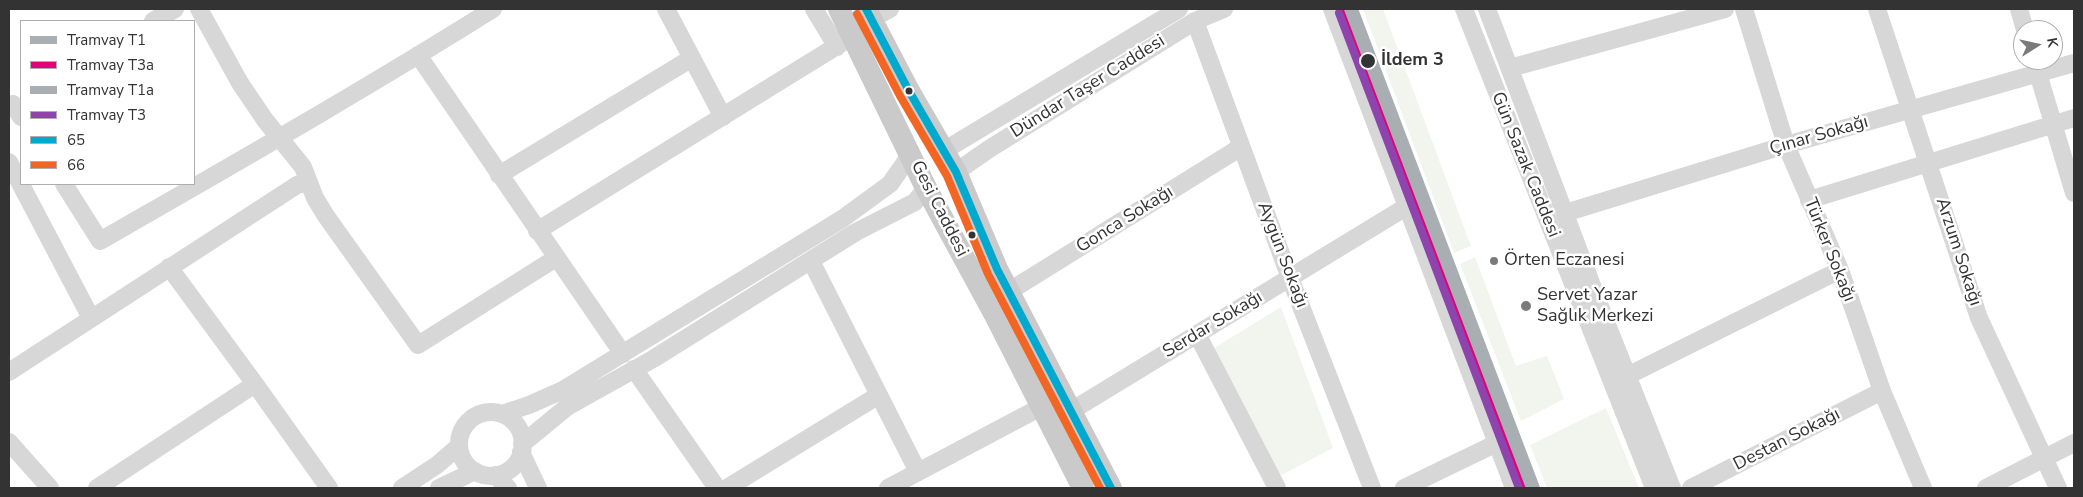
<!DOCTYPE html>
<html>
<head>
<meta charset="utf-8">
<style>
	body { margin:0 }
	#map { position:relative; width:2083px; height:497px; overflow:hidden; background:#fff; font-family:"Nunito Sans",sans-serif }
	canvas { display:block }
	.frame { position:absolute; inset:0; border:10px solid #333; pointer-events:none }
	.legend { position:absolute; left:20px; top:20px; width:175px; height:165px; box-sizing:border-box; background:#fff; border:1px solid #adadad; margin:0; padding:6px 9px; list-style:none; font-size:15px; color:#333 }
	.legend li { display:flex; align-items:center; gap:10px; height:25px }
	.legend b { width:25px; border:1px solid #adadad }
	.north { position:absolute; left:2013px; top:20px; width:50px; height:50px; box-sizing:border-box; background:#fff; border:1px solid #adadad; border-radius:50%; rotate:80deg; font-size:14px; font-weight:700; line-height:20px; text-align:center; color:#333 }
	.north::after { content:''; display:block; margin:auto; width:18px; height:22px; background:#7a7a7a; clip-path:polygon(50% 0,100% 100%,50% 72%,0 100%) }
</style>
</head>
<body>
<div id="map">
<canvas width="2083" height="497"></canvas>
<div class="frame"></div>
<ul class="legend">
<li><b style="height:6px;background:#a9aeb2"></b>Tramvay T1</li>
<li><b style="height:6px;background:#e5007d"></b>Tramvay T3a</li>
<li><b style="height:6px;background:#a9aeb2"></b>Tramvay T1a</li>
<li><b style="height:6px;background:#8e44ad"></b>Tramvay T3</li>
<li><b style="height:6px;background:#00a9ce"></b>65</li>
<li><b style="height:6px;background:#f26522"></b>66</li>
</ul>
<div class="north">K</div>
</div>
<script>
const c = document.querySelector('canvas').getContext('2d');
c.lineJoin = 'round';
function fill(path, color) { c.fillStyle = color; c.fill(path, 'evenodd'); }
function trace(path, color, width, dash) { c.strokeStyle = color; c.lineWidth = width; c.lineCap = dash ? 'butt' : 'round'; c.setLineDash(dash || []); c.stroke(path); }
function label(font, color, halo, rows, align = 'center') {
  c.font = font + ' "Nunito Sans",sans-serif'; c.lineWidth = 5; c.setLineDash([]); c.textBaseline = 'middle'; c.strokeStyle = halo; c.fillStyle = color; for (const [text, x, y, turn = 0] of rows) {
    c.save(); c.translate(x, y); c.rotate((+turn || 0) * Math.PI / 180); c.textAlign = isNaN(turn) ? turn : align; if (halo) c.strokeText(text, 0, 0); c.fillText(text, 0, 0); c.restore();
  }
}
fill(new Path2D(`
	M1363 9H1383L1471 246 1454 253Z
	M1475 257 1516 366 1547 356 1564 399 1521 421 1460 264Z
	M1281 307 1333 448 1274 479 1206 353Z
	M1606 408 1639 488H1547L1530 445Z`), '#f1f5ed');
trace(new Path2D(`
	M199 9 240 83 265 120 303 167 315 198 326 216 418 345 556 258
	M666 9 723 117
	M814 9 837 47
	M1332 9 1514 488
	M1464 9 1654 488
	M1487 9 1604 317 1672 488
	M1744 9 1786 145 1840 270 1882 391 1923 488
	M1877 9 1979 318 2058 488
	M2019 9 2025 30
	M872 19 890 9
	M153 21 175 9
	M1195 21 1290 278 1372 488
	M418 55 623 354
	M2034 60 2074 193
	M1510 68 1725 9
	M13 104 21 117
	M945 150 1179 9
	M9 162 91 318
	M956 172 989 149 1195 21 1224 9
	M499 175 692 58
	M64 184 100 241C232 165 364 90 493 9
	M1809 200 2074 118
	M1565 213 1786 145 2074 63
	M537 231 853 36
	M811 261 918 472
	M169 267 255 384 329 488
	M1008 292 1241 147
	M1197 334 1277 488
	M634 369 717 488
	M9 372 297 185 308 182
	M1627 376 1840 270
	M1071 411 1406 207
	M459 444a32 32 0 1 1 64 0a32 32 0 1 1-64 0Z
	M502 414 529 405 563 390 842 219 890 184 904 164 910 153
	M9 442 50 488
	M522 444 567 407 653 359 856 232 915 202 926 188
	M521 452 538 488
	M495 475 508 488
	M97 488 255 384
	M402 488 437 465 459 446
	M439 488 475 471
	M727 488 879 395
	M888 488 1041 407
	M1404 488 1497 443
	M1691 488 1882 391
	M1986 488 2074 443`), '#d7d7d7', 18);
trace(new Path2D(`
	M839 9 926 188 995 315 1083 488
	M866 9 909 91 956 172 997 269 1111 488`), '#cacaca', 22);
trace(new Path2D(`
	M866 9 909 91 956 172 997 269 1111 488`), '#00a9ce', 8);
trace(new Path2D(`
	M857 14 900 96 947 176 988 274 1100 488`), '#f26522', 8);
trace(new Path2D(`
	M1354 9 1536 488`), '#a9aeb2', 8);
trace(new Path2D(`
	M1345 13 1525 488`), '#e5007d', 8);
trace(new Path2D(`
	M1348 9 1530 488`), '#a9aeb2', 8);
trace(new Path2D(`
	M1339 13 1519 488`), '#8e44ad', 8);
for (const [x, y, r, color] of [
	[1368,61,8,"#333"],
	[909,91,4.5,"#333"],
	[972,235,4.5,"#333"],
	[1494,261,5,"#7a7a7a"],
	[1526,306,6,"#7a7a7a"]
]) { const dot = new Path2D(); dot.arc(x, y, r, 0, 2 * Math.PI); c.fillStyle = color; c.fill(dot); trace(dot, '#fff', 2); }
label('bold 18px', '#333', '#fff', [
	["İldem 3",1381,61]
], 'left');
label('18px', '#333', '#fff', [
	["Dündar Taşer Caddesi",1088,87,-32],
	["Çınar Sokağı",1819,136,-16],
	["Gün Sazak Caddesi",1525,165,68],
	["Gesi Caddesi",939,209,63],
	["Gonca Sokağı",1125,220,-32],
	["Türker Sokağı",1829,250,68],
	["Arzum Sokağı",1958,252,72],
	["Aygün Sokağı",1282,255,69],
	["Serdar Sokağı",1213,325,-31],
	["Destan Sokağı",1787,440,-27]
]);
label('18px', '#333', '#fff', [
	["Örten Eczanesi",1504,261],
	["Servet Yazar",1537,296],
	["Sağlık Merkezi",1537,317]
], 'left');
</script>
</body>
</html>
